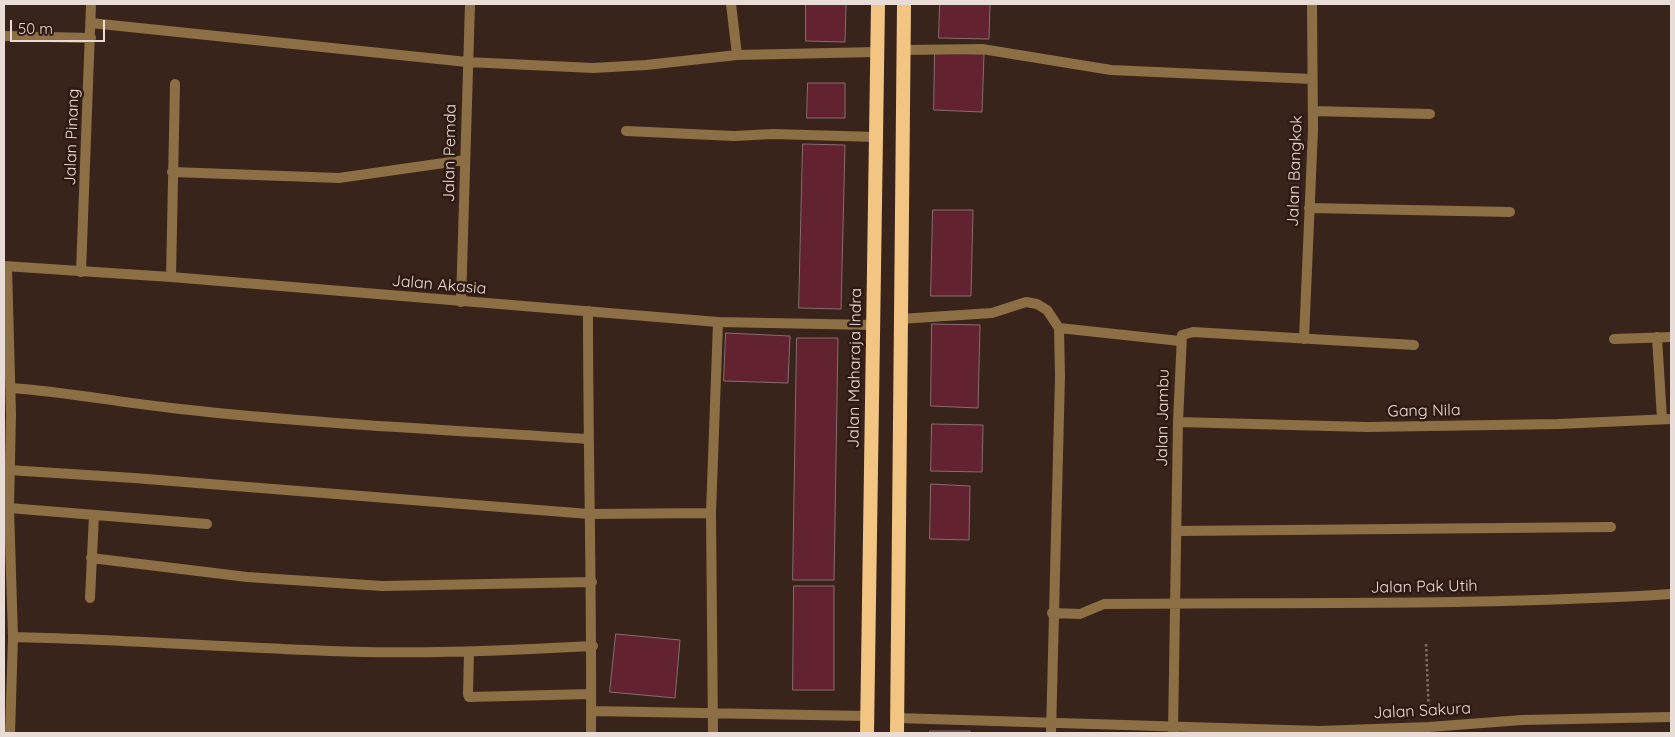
<!DOCTYPE html>
<html>
<head>
<meta charset="utf-8">
<style>
	body { margin:0 }
	#map { position:relative; width:1675px; height:737px; overflow:hidden; background:#39241b; font-family:Quicksand,sans-serif }
	canvas { display:block }
	.frame { position:absolute; inset:0; border:5px solid #e9dbd5; pointer-events:none }
	.scale { position:absolute; left:10px; top:20px; width:95px; height:22px; box-sizing:border-box; border:2px solid #e9dbd5; border-top:0; padding-left:6px; font-size:15px; line-height:18px; white-space:nowrap; color:#e9dbd5; -webkit-text-stroke:4px #2e1a12; paint-order:stroke }
</style>
</head>
<body>
<div id="map">
<canvas width="1675" height="737"></canvas>
<div class="frame"></div>
<div class="scale">50 m</div>
</div>
<script>
const c = document.querySelector('canvas').getContext('2d');
c.lineJoin = 'round';
function fill(path, color) { c.fillStyle = color; c.fill(path, 'evenodd'); }
function trace(path, color, width, dash) { c.strokeStyle = color; c.lineWidth = width; c.lineCap = dash ? 'butt' : 'round'; c.setLineDash(dash || []); c.stroke(path); }
function label(font, color, halo, rows, align = 'center') {
  c.font = font + ' Quicksand,sans-serif'; c.lineWidth = 5; c.setLineDash([]); c.textBaseline = 'middle'; c.strokeStyle = halo; c.fillStyle = color; for (const [text, x, y, turn = 0] of rows) {
    c.save(); c.translate(x, y); c.rotate((+turn || 0) * Math.PI / 180); c.textAlign = isNaN(turn) ? turn : align; if (halo) c.strokeText(text, 0, 0); c.fillText(text, 0, 0); c.restore();
  }
}
const building = new Path2D(`
	M806 4H846L845 42 806 41Z
	M940 4H990L989 39 939 38Z
	M935 53 984 54 982 112 934 110Z
	M808 83H845V118H807Z
	M803 144 845 145 841 309 799 308Z
	M933 210H973L971 296H931Z
	M932 324 980 325 978 408 931 406Z
	M726 333 790 336 788 383 724 381Z
	M797 338H838L834 580H793Z
	M932 424 983 425 982 472 931 471Z
	M931 484 970 486 969 540 930 539Z
	M794 586H834V690H793Z
	M616 634 680 640 675 698 610 692Z
	M930 731H970V733H930Z`);
fill(building, '#632230');
trace(building, '#886c70', 1);
trace(new Path2D(`
	M1426 644 1429 716`), '#7f6d65', 2.5, [2.5, 2.5]);
trace(new Path2D(`
	M731 4 737 55
	M91 23 467 62 593 68 646 65 737 55 876 52
	M4 36 91 38
	M904 50 982 49 1111 70 1312 79
	M1313 111 1430 114
	M626 131 734 136 773 134 876 137
	M172 172 339 178 465 160
	M1309 208 1510 212
	M7 267 11 414 9 508 13 637 10 733
	M81 272 91 4
	M171 277 175 84
	M461 302 470 4
	M588 311C588 452 592 592 591 733
	M900 319 992 313 1026 302 1037 304 1047 310 1059 328 1060 376 1051 733
	M1059 328 1180 341
	M1657 337 1662 419
	M1304 339 1313 130 1312 4
	M1614 339 1671 337
	M11 388C68 392 123 403 180 409 316 424 452 430 588 439
	M1178 422 1367 427 1558 424 1671 419
	M8 470 134 478 589 514 711 513
	M9 508 207 524
	M1177 531 1611 527
	M91 558 247 577 382 586 592 582
	M90 598 94 515
	M1052 613 1080 614 1104 604C1293 602 1482 606 1671 594
	M13 637C111 639 210 646 308 650 403 655 498 651 593 646
	M469 652 468 694 469 697 591 694
	M591 711 867 716
	M897 718 1319 731 1429 727 1522 720 1671 717
	M713 733 711 513 718 322
	M1173 733 1178 422 1182 335 1193 332 1414 345`), '#8c6f44', 10);
trace(new Path2D(`
	M4 266 171 277 718 322 873 325`), '#8c6f44', 10);
trace(new Path2D(`
	M867 733 878 4
	M897 733 904 4`), '#f2c682', 14);
label('16px', '#e9dbd5', '#2e1a12', [
	["Jalan Pinang",72,137,-88],
	["Jalan Pemda",450,153,-89],
	["Jalan Bangkok",1295,171,-88],
	["Jalan Akasia",439,285,5],
	["Jalan Maharaja Indra",855,368,-89],
	["Gang Nila",1424,411,-1],
	["Jalan Jambu",1163,418,-89],
	["Jalan Pak Utih",1424,587,-1],
	["Jalan Sakura",1422,711,-3]
]);
</script>
</body>
</html>
